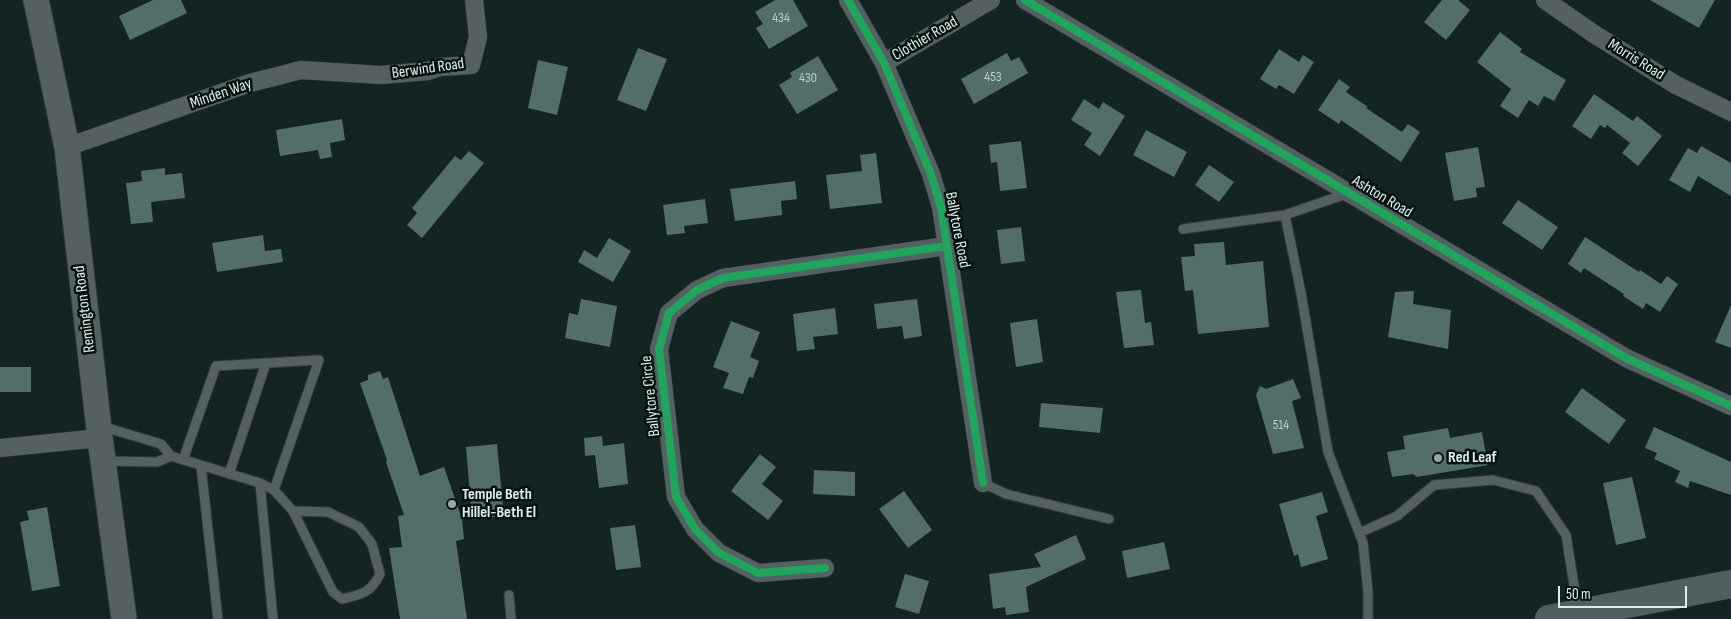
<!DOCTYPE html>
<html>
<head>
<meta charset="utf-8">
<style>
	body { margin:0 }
	#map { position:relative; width:1731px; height:619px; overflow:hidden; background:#132423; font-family:"Sofia Sans Condensed",sans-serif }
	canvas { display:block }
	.scale { position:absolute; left:1558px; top:586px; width:129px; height:22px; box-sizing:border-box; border:2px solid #ddeeec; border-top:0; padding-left:6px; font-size:15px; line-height:18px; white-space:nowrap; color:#ddeeec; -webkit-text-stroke:4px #051210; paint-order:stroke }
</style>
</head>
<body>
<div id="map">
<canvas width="1731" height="619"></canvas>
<div class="scale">50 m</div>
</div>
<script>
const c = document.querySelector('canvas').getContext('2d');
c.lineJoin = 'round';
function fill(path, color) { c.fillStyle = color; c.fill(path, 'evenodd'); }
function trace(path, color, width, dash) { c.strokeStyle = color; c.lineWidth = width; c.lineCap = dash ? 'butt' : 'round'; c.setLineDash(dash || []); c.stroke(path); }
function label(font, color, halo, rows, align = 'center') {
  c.font = font + ' "Sofia Sans Condensed",sans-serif'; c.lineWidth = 5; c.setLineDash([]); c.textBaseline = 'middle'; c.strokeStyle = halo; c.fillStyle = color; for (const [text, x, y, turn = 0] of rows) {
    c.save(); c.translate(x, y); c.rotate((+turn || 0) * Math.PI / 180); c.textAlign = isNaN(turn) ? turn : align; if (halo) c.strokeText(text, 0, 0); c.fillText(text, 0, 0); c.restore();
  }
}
fill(new Path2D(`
	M153 0H181L187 13 130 40 119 16Z
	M775 0H793L808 26 769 49 756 28 763 24 755 12Z
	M1442 0H1458L1470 10 1446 40 1424 22Z
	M1650 0H1715L1699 28Z
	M1500 32 1522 49 1520 52 1566 80 1554 101 1544 96 1538 106 1529 100 1518 118 1500 106 1511 89 1477 62Z
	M638 48 667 59 646 111 617 100Z
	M1279 49 1299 62 1303 55 1314 62 1294 94 1279 85 1276 89 1260 79Z
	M1007 53 1011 61 1019 57 1028 73 974 104 961 79Z
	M818 56 838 90 797 114 779 85 792 77 790 73Z
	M538 60 568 67 557 115 528 108Z
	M1339 79 1350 87 1346 92 1368 107 1366 108 1402 132 1408 124 1420 132 1401 162 1341 120 1339 124 1318 110Z
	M1594 94 1633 121 1637 116 1662 136 1638 166 1622 153 1630 143 1607 125 1605 128 1600 125 1591 139 1572 126Z
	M1084 99 1099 109 1103 102 1125 116 1100 156 1084 145 1092 133 1071 120Z
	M342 119 345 140 330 143 332 157 320 159 318 150 280 156 276 130Z
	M1146 130 1187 152 1174 177 1133 155Z
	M1021 141 1027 188 1000 191 997 162 991 163 989 145Z
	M1701 146 1731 163V196L1698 176 1690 192 1669 180 1688 148 1697 153Z
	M1478 147 1485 187 1476 188 1477 197 1454 201 1445 153Z
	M469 151 484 163 422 238 407 225 417 213 412 208 455 156 461 160Z
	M876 153 882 203 830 209 826 175 862 171 860 155Z
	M1209 165 1234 182 1219 202 1195 185Z
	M165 168V175L182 173 185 198 151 202 153 222 131 224 126 183 142 181 141 171Z
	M795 181 797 199 781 201 782 215 735 221 730 189Z
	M705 199 708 223 684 226 685 233 667 235 663 205Z
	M1518 200 1558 227 1542 250 1502 223Z
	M1021 227 1025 261 1001 264 997 230Z
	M263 235 265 251 281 249 283 262 217 272 212 243Z
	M1585 237 1639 272 1640 270 1661 284 1667 276 1678 284 1660 312 1646 303 1643 309 1623 296 1624 294 1584 268 1581 273 1568 264Z
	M609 238 631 251 613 282 578 262 584 250 597 258Z
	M1224 242 1226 265 1263 261 1269 327 1198 334 1193 290 1185 291 1181 257 1195 256 1194 244Z
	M1141 290 1145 323 1151 322 1154 345 1124 348 1116 292Z
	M1414 291 1413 304 1451 310 1448 349 1388 337 1395 292Z
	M581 299 617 306 610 347 565 338 569 313 578 315Z
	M917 299 922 336 904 339 902 326 877 329 874 304Z
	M1731 305V348L1715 342Z
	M835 308 838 334 813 337 815 349 797 351 793 314Z
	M1037 319 1043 362 1016 367 1010 323Z
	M731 321 760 332 750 357 759 361 753 378 749 377 743 394 723 388 729 373 713 367Z
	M0 367H31V392H0Z
	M380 371 383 379 388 377 420 476 444 467 462 519 464 539 456 541 467 619H400L389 548 402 547 398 516 404 515 386 462 387 460 360 383 368 380V375Z
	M1293 379 1301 398 1292 401 1304 448 1273 454 1256 395 1260 386 1266 389Z
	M1582 388 1626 420 1609 444 1565 412Z
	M1041 403 1103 408 1100 433 1039 427Z
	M1654 427 1731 462V495L1690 481 1688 488 1675 482 1680 471 1654 459 1657 453 1645 448Z
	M1448 428 1450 438 1482 432 1488 465 1417 477 1413 474 1392 477 1387 452 1405 449 1403 436Z
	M602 436 603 446 624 443 628 484 599 488 595 455 585 456 584 438Z
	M497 444 504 516 472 520 466 447Z
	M760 454 776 467 762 484 783 501 768 520 731 491Z
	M814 470 855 472V496L813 494Z
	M1632 477 1646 538 1616 545 1603 483Z
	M904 491 932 530 908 548 879 509Z
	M1322 492 1328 512 1316 516 1328 559 1301 567 1298 554 1294 556 1279 504Z
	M47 507 60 586 32 591 20 522 29 520 27 511Z
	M635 525 641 567 616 570 610 528Z
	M1076 535 1086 559 1026 587 1029 612 1006 615 1005 607 993 609 989 574 1041 567 1034 554Z
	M1164 542 1170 569 1127 578 1122 551Z
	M905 574 929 581 919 614 895 607Z`), '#526d6a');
const service = new Path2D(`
	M1349 193 1285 215 1301 293 1328 452 1363 543 1368 592V619
	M1183 229 1285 215
	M101 426 161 444 171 456 260 483 273 619
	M183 460 216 366 319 360 274 490 260 483
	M105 461 157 462 171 456
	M201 466 218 619
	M229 474 266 363
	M983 483 1006 494 1109 519
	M274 490 293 511 333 592 342 599C362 594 371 593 380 574L372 544 359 527 328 512 293 511
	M1359 533 1397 516 1434 485 1493 480 1536 491 1566 535 1578 610
	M509 595 511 619`);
const minor = new Path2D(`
	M848 0 884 63 931 174 941 207 983 483
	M1025 0 1626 358 1731 406
	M1545 0 1594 34 1676 85 1731 112
	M884 63 991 0
	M67 147 250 83 301 70 381 75 428 71 440 67 471 65 478 37 474 0
	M0 448 100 438
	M825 568 758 573 719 553 695 529 676 497 659 349 669 313 697 290 723 278 947 246`);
const secondary = new Path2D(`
	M36 0 67 147 100 438 124 619`);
const trunk = new Path2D(`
	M1549 619 1731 584`);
trace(service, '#323e3d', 11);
trace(minor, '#323e3d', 19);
trace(secondary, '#323e3d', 27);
trace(trunk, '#323e3d', 29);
trace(service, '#556160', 9);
trace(minor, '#556160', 18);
trace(secondary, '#556160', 25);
trace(trunk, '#4e6160', 28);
trace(new Path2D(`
	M848 0 884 63 931 174 941 207 983 483
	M1025 0 1626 358 1731 406
	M825 568 758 573 719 553 695 529 676 497 659 349 669 313 697 290 723 278 947 246`), '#20a55d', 8);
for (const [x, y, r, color] of [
	[1438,458,5,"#96a7a6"],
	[452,504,5,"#96a7a6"]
]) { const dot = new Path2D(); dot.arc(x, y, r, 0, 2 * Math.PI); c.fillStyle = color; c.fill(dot); trace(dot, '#051210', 2); }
label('14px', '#bacecc', null, [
	["434",781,18],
	["453",993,77],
	["430",808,78],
	["514",1281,425]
]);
label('16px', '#ddeeec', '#051210', [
	["Clothier Road",925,39,-30],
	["Morris Road",1636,60,32],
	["Berwind Road",428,69,-8],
	["Minden Way",221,94,-19],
	["Ashton Road",1382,197,31],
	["Ballytore Road",957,230,79],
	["Remington Road",85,309,-97],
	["Ballytore Circle",651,396,-96]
]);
label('bold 16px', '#ddeeec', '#051210', [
	["Red Leaf",1448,458],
	["Temple Beth",462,495],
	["Hillel-Beth El",462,513]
], 'left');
</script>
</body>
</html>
